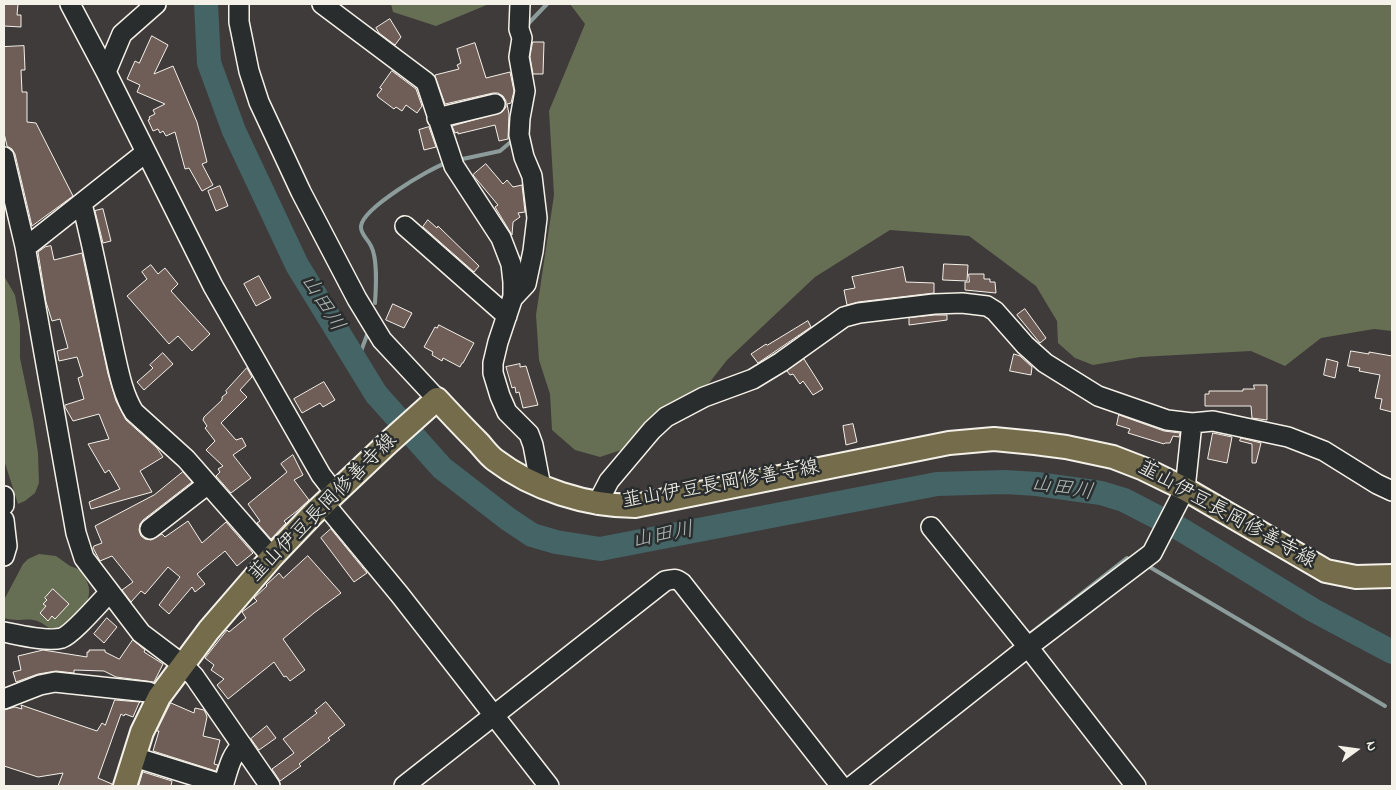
<!DOCTYPE html>
<html>
<head>
<meta charset="utf-8">
<style>
	body { margin:0 }
	#map { position:relative; width:1396px; height:790px; overflow:hidden; background:#3f3b3b; font-family:"Indie Flower",sans-serif }
	canvas { display:block }
	.frame { position:absolute; inset:0; border:5px solid #f4f1e8; pointer-events:none }
	.north { position:absolute; left:1331px; top:725px; width:50px; height:50px; -webkit-text-stroke:4px #2a2d2e; paint-order:stroke; rotate:76deg; font-size:14px; font-weight:700; line-height:20px; text-align:center; color:#f4f1e8 }
	.north::after { content:''; display:block; margin:auto; width:18px; height:22px; background:#f4f1e8; clip-path:polygon(50% 0,100% 100%,50% 72%,0 100%) }
</style>
</head>
<body>
<div id="map">
<canvas width="1396" height="790"></canvas>
<div class="frame"></div>
<div class="north">N</div>
</div>
<script>
const c = document.querySelector('canvas').getContext('2d');
c.lineJoin = 'round';
function fill(path, color) { c.fillStyle = color; c.fill(path, 'evenodd'); }
function trace(path, color, width, dash) { c.strokeStyle = color; c.lineWidth = width; c.lineCap = dash ? 'butt' : 'round'; c.setLineDash(dash || []); c.stroke(path); }
function label(font, color, halo, rows, align = 'center') {
  c.font = font + ' "Indie Flower","Klee One",sans-serif'; c.lineWidth = 5; c.setLineDash([]); c.textBaseline = 'middle'; c.strokeStyle = halo; c.fillStyle = color; for (const [text, x, y, turn = 0] of rows) {
    c.save(); c.translate(x, y); c.rotate((+turn || 0) * Math.PI / 180); c.textAlign = isNaN(turn) ? turn : align; if (halo) c.strokeText(text, 0, 0); c.fillText(text, 0, 0); c.restore();
  }
}
fill(new Path2D(`
	M391 4H489L436 26 393 12Z
	M570 4H1392V331L1374 329 1321 338 1285 366 1251 351 1140 357 1093 365 1075 358 1058 343 1057 321 1036 286 969 236 890 230 815 277 727 360 706 387 668 410 621 450 600 457 575 450 552 430 550 394 539 360 536 315 554 195 549 111 585 24Z
	M4 276 15 295 20 324V358L33 420 38 453 39 483 35 493 25 501 18 504 4 460Z
	M39 554 56 556 70 566 81 570C84 576 89 584 89 589 91 608 70 616 62 629L52 631C32 612 25 624 4 618V600L23 564 28 559Z`), '#666e53');
trace(new Path2D(`
	M526 26 547 4
	M458 160 500 151 513 140
	M375 303C376 288 378 259 371 246 368 239 360 234 361 226 363 208 429 169 446 163
	M357 362 367 335
	M1148 566 1385 706
	M1027 636 1127 558`), '#8b9c9a', 4);
trace(new Path2D(`
	M206 4 209 63 234 131 297 265 376 394 442 468 508 519 532 535 556 542 600 549 937 484 1005 482 1037 484 1101 493 1124 500 1182 530 1313 610 1392 652`), '#456466', 24);
const building = new Path2D(`
	M4 4H18L17 15H21V27L4 26Z
	M390 19 401 37 395 45 379 33 376 28Z
	M152 36 168 45 154 74 173 66 197 122 207 162 202 164 213 185 202 191 189 168 185 169 175 132 166 136 163 131 160 133 158 129 153 131 148 120 150 119 149 117 155 114 153 110 165 104 137 92 140 85 127 79 135 61 139 63Z
	M533 42H544L543 74H533L530 57Z
	M475 43 486 78 510 72 514 91 511 103 507 104 509 114 508 139 499 141 495 125 458 134V132L455 133 452 126 502 112 506 107V101L503 96 498 93H493L445 104 435 76V75L459 69 457 65 461 63 457 49Z
	M24 46 25 70H21L22 92H27V122L36 123 73 196 32 226 15 154 12 149 7 146 4 133V47Z
	M392 71 416 89 422 106 417 113 406 105 402 111 396 107 394 109 378 97 377 95 382 89 380 88Z
	M429 127 436 147 424 150 419 130Z
	M486 164 503 184 507 180 513 187 522 185 525 212 518 213 520 217 513 222 512 235 495 207 498 205 473 175Z
	M220 186 228 206 216 211 208 191Z
	M103 209 111 241 103 243 95 211Z
	M428 220 437 228 438 226 479 266 474 272 423 227Z
	M51 246 54 260 82 253 108 374 116 401 126 420 157 448 163 457 140 471 152 492 91 509 89 502 120 489 109 470 105 473 88 444 109 439 99 414 73 421 65 407V405L84 399 78 378 83 376 77 357 59 361 57 351 68 348 60 319 52 321 46 302 38 252 45 247Z
	M944 264 968 265 967 281 943 280Z
	M151 265 158 274 165 268 178 284 171 291 210 334 192 351 178 336 169 344 127 296 147 279 142 272Z
	M903 267 906 282 934 283V293L858 302 847 305 844 290 855 288 852 277Z
	M969 274H984V279H990V282H995L996 293 965 290V282H969Z
	M259 276 271 298 256 306 244 284Z
	M393 304 412 313 404 328 386 320Z
	M1025 309 1046 338 1040 343 1017 315Z
	M935 315H947V320L909 325V318Z
	M808 321 811 327 758 363 751 354 766 344 767 345Z
	M439 325 474 343 463 363H462L460 367 443 358 442 361 432 355 433 352 424 347 435 327 437 328Z
	M1351 351 1369 354V352L1392 356V412L1380 409 1382 399 1375 398 1380 375 1359 371 1360 368 1348 366Z
	M163 353 173 364 144 390 137 382 153 368 150 365Z
	M1014 354 1020 356 1032 367 1031 375 1010 371Z
	M804 359 823 389 813 395 803 381 800 384 793 374 790 375 787 371Z
	M1327 359 1338 362 1335 378 1324 375Z
	M520 364V367L526 366 538 405 523 408 519 392 516 393 515 387 512 388 506 367Z
	M247 368 252 377 240 390 247 397 221 423 236 440 242 438 246 446 233 455 251 478 231 493 216 476 220 472 218 469 223 466 206 450 215 441 205 428 207 426 203 420 204 417 222 400V397L227 393 226 391Z
	M324 382 335 400 323 407 320 403 302 413 294 399Z
	M1254 385H1267V420L1252 418 1251 406H1205V394H1209V391H1243V389H1254Z
	M1119 415 1164 431 1180 433 1179 437 1173 436 1170 443H1165L1164 444 1128 433 1130 429 1117 425Z
	M853 424 857 442 846 445 843 426Z
	M1213 433 1232 437 1227 463 1208 459Z
	M1241 438 1261 443 1256 463H1252V444L1240 441Z
	M293 455 303 475 294 480 309 500 297 511 284 521 286 523 271 539 257 523 260 521 248 504 287 472 281 464Z
	M183 472 192 482 143 520 140 524 139 530 141 536 145 539 151 540 162 534 165 537 188 521 202 543 226 522 253 553 237 566 225 551 197 574 205 584 195 592 192 587 169 614 159 605 180 577 168 567 145 594 141 591 131 602 122 590 133 582 112 556 100 561 93 548 94 546 102 543 95 526 154 495Z
	M331 529 367 573 354 582 321 538Z
	M308 556 341 593 314 613 283 639 305 670 290 681 286 676 284 677 274 662 228 699 217 685 224 679 211 670 214 665 205 658 227 630 229 632 246 618 242 612 257 601 254 598 267 586 266 585 279 573 283 578Z
	M53 589 69 604 55 619 52 616 48 621 40 613 46 606 43 604 47 600 45 598Z
	M107 618 117 627 104 643 94 634Z
	M133 640 145 650 144 652 163 664 154 682 116 677 104 671 74 670V673L56 671 38 674 16 682 13 672 21 670 18 656 43 650 87 657V652H89V650H105V652L119 659Z
	M115 700 140 702 139 703 133 717 125 714 124 716 121 714 98 778 112 784V786H58L63 773 38 777 4 766V710L15 707 22 709 21 705 97 731 102 723 105 725Z
	M326 702 345 725 328 738 330 740 299 764 301 766 280 781 272 769 294 753 283 739 317 713 315 711Z
	M171 703 194 713 195 708 204 710 206 714 207 717 203 736 220 740 214 764 218 765 216 771 153 751 159 731H157Z
	M267 726 276 738 259 750 251 739Z
	M143 772 172 781 171 786H139Z`);
fill(building, '#6f5d58');
trace(building, '#f4f1e8', 1);
const minor = new Path2D(`
	M70 4 106 72 213 286 321 475 335 493
	M239 4V22L249 71 259 102 301 192 357 299 382 340 437 399
	M322 4 426 82 454 166 501 238 511 264 513 282V297L498 342 493 363V373L500 396 507 412 529 434 533 445 541 487
	M106 72 122 34 156 4
	M437 118 495 104
	M4 157 25 246 76 533 84 558 141 633 182 664 194 676 270 786
	M82 204C94 251 103 299 113 346 118 368 122 393 134 412L186 459 272 557
	M405 226 507 316
	M25 246 30 244 145 153
	M512 299 526 284 533 251 537 218 532 176 524 157 519 135 520 118 525 91 519 57 522 38 519 29 520 4
	M4 496V505
	M324 503 400 595 549 786
	M597 504 609 481 652 430 666 417 704 397 753 379 781 362 844 317 859 313 934 304 962 303 987 306 995 311 1025 345 1045 363 1098 396 1167 420 1192 423 1213 421 1288 437 1324 451 1377 484 1392 491
	M4 520 7 546 4 556
	M931 527 1028 647 1136 786
	M150 529 208 484
	M4 632C19 635 47 642 62 638 73 634 100 602 110 592
	M4 699 40 685 55 682 148 692 159 697
	M134 757 224 785
	M223 786C228 771 230 756 242 745
	M404 786 665 581C673 579 676 578 682 583L841 786
	M852 786 1028 647 1152 553 1185 489 1192 423`);
const major = new Path2D(`
	M125 786 142 732 159 697 209 630 272 557 313 514 388 443 437 399C450 413 463 427 477 441 483 447 488 455 495 460 533 489 587 506 635 506L949 443 994 439 1035 443 1066 447 1113 457 1144 469 1185 489 1326 571 1356 577 1392 576`);
trace(minor, '#f4f1e8', 22);
trace(major, '#f4f1e8', 26);
trace(minor, '#2a2d2e', 19);
trace(major, '#746c4b', 22);
label('20px', '#f4f1e8', '#2a2d2e', [
	["韮山伊豆長岡修善寺線",721,486,-10],
	["韮山伊豆長岡修善寺線",324,509,-45],
	["韮山伊豆長岡修善寺線",1226,516,29]
]);
label('italic 21px', '#aeb9b4', '#2a2d2e', [
	["山田川",321,304,58],
	["山田川",1062,490,9],
	["山田川",663,537,-11]
]);
</script>
</body>
</html>
